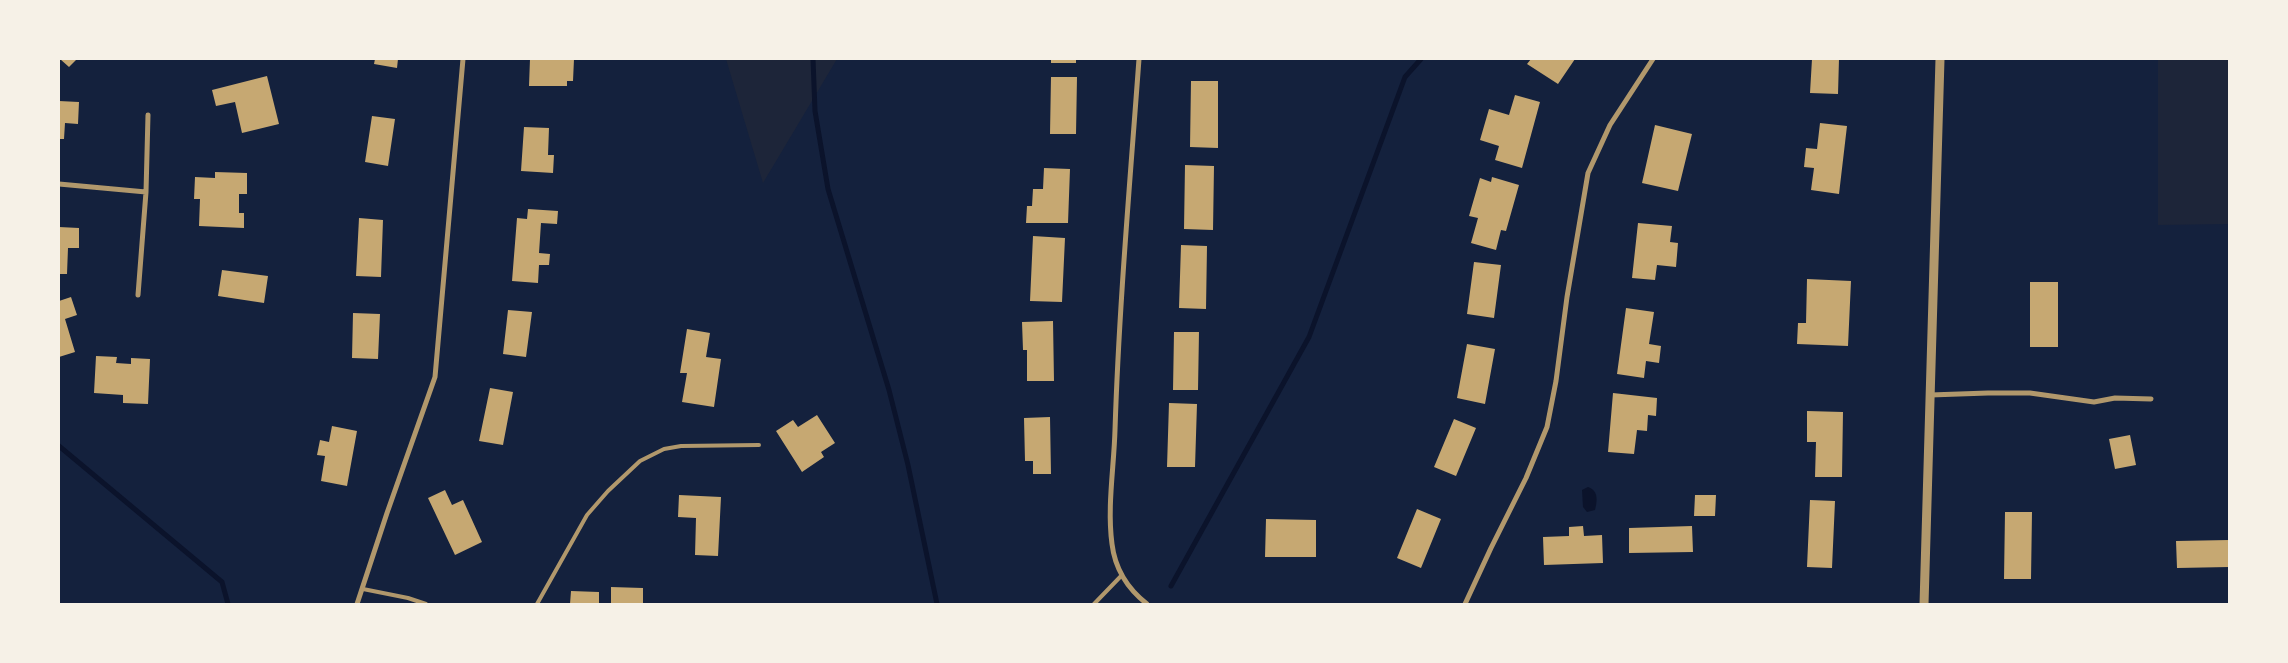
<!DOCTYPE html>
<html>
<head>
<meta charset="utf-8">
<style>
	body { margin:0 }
	#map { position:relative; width:2288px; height:663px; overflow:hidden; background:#14213d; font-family:"Space Grotesk",sans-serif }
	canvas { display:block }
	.frame { position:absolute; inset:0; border:60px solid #f6f1e7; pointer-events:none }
</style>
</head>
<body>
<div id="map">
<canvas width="2288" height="663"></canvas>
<div class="frame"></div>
</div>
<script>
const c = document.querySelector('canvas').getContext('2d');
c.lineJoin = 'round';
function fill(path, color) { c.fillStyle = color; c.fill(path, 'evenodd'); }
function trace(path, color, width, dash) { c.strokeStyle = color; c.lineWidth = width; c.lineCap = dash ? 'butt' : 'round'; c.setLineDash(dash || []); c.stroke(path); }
fill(new Path2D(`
	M726 59H837L763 183Z
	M2158 59H2229V224L2158 225Z`), '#1d2539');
fill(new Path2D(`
	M1588 487C1599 491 1597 501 1595 510L1587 512 1583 507 1582 490Z`), '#0b132b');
trace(new Path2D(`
	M813 59 815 111 828 189 889 390 908 465 937 604
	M59 446 222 582 228 604
	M1171 586 1309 337 1405 77 1421 59`), '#0b132b', 5);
fill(new Path2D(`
	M60 59H77L69 67Z
	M375 59H398L397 68 374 64Z
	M530 59H574L573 81H567V86H529Z
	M1051 59H1076V63H1051Z
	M1531 59H1575L1558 84 1527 64Z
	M1812 59H1839L1838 94 1810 93Z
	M267 76 279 124 242 133 235 102 216 106 212 90Z
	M1051 77H1077L1076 134H1050Z
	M1191 81H1218V148L1190 147Z
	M1515 95 1540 102 1522 168 1495 160 1499 146 1480 140 1489 109 1509 115Z
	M59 101 79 102 78 124 65 123 64 139H59Z
	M372 116 395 119 388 166 365 162Z
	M1820 123 1847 126 1839 194 1811 190 1814 168 1804 167 1806 148 1817 149Z
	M1655 125 1692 134 1678 191 1642 183Z
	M524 127 549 128 548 155H554L553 173 521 171Z
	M1185 165 1214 166 1213 230 1184 229Z
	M1044 168 1070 169 1068 223H1026L1027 206H1032L1033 189H1043Z
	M215 172 247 173V194H239V213H244V228L199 226 200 199H194L195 177 215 178Z
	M1492 177 1519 185 1506 231 1501 230 1496 250 1471 243 1478 218 1469 216 1480 178 1491 182Z
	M528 209 558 211 557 224 541 223 539 253 550 254 549 265H539L538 283 512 281 517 218 527 219Z
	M359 218 383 220 381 277 356 276Z
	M1638 223 1672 226 1670 242 1678 243 1676 267 1657 265 1655 280 1632 278Z
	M59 227 79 228V248H68L67 274H59Z
	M1033 236 1065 238 1062 302 1030 301Z
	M1181 245 1207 246 1206 309 1179 308Z
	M1474 262 1501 265 1494 318 1467 314Z
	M222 270 268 276 264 303 218 296Z
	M1807 279 1851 281 1848 346 1797 344 1798 323H1806Z
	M2030 282H2058V347H2030Z
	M71 297 77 315 65 319 75 352 59 357V301Z
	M1626 308 1654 312 1649 344 1661 346 1659 363 1646 361 1644 378 1617 374Z
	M508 310 532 312 526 357 503 354Z
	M353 313 380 314 378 359 352 358Z
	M1053 321 1054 381H1027V350H1023L1022 322Z
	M687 329 710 333 706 357 721 359 714 407 682 402 687 373H680Z
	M1174 332H1199L1198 390H1173Z
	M1467 344 1495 349 1485 404 1457 398Z
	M96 356 117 357 116 363 131 364V358L150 359 148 404 123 403V395L94 393Z
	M490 388 513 392 503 445 479 441Z
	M1613 393 1657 398 1656 416 1648 415 1647 431 1637 430 1634 454 1608 452Z
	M1169 403 1197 404 1195 467H1167Z
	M1807 411 1843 412 1842 477H1815L1816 442H1807Z
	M817 415 835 443 821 452 824 457 802 472 776 431 793 420 798 427Z
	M1050 417 1051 474H1033V461H1025L1024 418Z
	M1454 419 1476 428 1456 476 1434 467Z
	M332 426 357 431 347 486 321 481 325 456 317 455 320 440 329 442Z
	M2130 435 2136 465 2115 469 2109 439Z
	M445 490 452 505 463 500 482 542 455 555 428 498Z
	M679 495 721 497 718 556 695 555 696 518 678 517Z
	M1695 495H1716L1715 516H1694Z
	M1810 500 1835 501 1832 568 1807 567Z
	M1417 509 1441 519 1421 568 1397 558Z
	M2005 512H2032L2031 579H2004Z
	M1266 519 1316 520V557H1265Z
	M1583 526 1584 536 1602 535 1603 563 1544 565 1543 537 1569 536V527Z
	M1692 526 1693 552 1629 553V528Z
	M2229 540V567L2177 568 2176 541Z
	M611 587 643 588V604H611Z
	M571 591 599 592V604H570Z`), '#c6a872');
trace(new Path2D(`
	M363 589 408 598 426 604
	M537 604 587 515 608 491 640 461 664 449 681 446 759 445
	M1094 604 1122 575`), '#b1986c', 4);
trace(new Path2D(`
	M1139 59C1130 182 1119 306 1115 430 1114 467 1107 507 1112 544 1115 569 1128 589 1147 604
	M59 184 146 192
	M138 295 146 192 148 115
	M1930 395 1988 393H2030L2094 402 2115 398 2151 399
	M357 604 387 513 435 377 463 59
	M1465 604 1491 548 1526 478 1547 427 1556 381 1567 297 1588 173 1610 125 1653 59`), '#b1986c', 5);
trace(new Path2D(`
	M1924 604 1940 59`), '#b1986c', 9);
</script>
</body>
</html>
